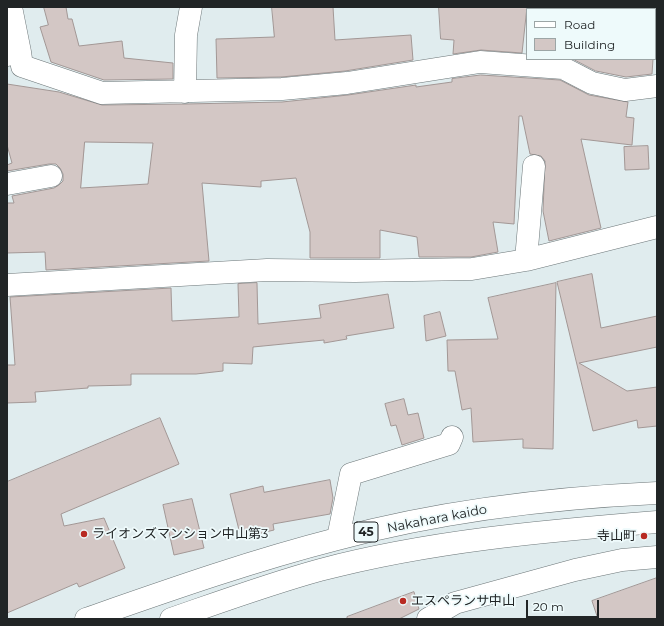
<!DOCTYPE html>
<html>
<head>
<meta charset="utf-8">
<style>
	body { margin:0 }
	#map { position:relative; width:664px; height:626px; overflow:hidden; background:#e0ecee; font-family:Montserrat,sans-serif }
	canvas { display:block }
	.frame { position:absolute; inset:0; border:8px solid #212526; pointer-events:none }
	.legend { position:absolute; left:526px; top:8px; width:130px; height:52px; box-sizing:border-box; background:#eefafb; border:1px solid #9ca5a6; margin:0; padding:5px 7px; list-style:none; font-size:12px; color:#212526 }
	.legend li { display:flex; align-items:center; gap:8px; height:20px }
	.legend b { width:20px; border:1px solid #9ca5a6 }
	.scale { position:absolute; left:526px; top:600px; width:73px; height:18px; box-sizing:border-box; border:2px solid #212526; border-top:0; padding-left:5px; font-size:12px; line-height:14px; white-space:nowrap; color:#212526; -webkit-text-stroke:3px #eefafb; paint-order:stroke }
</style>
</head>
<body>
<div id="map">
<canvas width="664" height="626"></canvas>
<div class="frame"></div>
<ul class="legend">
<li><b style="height:5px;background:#fff"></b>Road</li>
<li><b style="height:11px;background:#d3c7c5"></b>Building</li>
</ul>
<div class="scale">20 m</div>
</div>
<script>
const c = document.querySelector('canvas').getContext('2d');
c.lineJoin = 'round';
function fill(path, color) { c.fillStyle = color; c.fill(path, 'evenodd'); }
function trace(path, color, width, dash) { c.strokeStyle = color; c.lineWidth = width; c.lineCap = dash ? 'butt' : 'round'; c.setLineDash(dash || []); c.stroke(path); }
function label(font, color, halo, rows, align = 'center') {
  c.font = font + ' Montserrat,"Noto Sans JP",sans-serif'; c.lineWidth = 3.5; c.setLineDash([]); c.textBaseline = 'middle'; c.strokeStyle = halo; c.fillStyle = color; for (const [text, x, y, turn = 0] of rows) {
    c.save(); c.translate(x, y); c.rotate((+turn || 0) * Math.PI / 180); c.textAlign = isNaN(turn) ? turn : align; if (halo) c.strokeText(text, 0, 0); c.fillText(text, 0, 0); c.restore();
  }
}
const building = new Path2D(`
	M44 7H66L68 19H72L79 46 122 41 124 58 173 63V79L104 80 51 62 40 27 48 25Z
	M272 7H333L335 40 411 35 413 60 345 71 281 77 217 78 216 39 274 37Z
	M439 7H527L522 53 481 50 453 54 454 40 441 39Z
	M573 59H653L652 74 626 77 596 71Z
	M481 75 560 80 589 95 628 102 626 117 634 118 632 145 581 139 601 228 549 241 543 211 545 161 541 156 530 154 522 116H519L514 224 493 222 498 252 471 257H419L417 237 380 230V258H310V232L296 178 261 181V187L202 183 209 261 46 270 45 252 7 253V203H14L12 196 54 188 59 185 63 181V174L60 168 56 164H49L7 171V165L12 163 7 145V84L59 92 102 105 185 104 282 102 348 95 416 85V87L452 82V79ZM85 142 153 143 148 184 81 188Z
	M648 146 649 169 625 170 624 147Z
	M592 274 601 328 657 316V347L579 363 627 391 657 387V426L638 428 637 420 593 431 557 282Z
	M257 283 258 324 321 318 319 305 388 294 394 328 346 336 347 339 324 343V340L253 347 252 364 223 363V371L196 374H131V385L88 386V388L35 392 36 402 7 403V365H15L10 297 171 288 172 321 239 317 238 284Z
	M556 283 553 449 523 448V439L473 442 471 408 462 410 455 371H448L447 340 498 339 488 298Z
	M440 312 446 336 426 341 424 316Z
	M404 399 408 415 418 413 424 438 402 445 396 425 391 426 385 404Z
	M160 418 179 464 61 514 64 526 104 518 125 568 79 587 77 583 7 613V482Z
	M330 480 333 498 330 514 273 524 274 530 241 538 230 494 263 486 264 492Z
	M192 499 204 548 174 555 163 505Z
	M657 578V619H598L592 601Z
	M414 592 419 609 399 619H347V617Z`);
fill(building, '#d3c7c5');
trace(building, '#a29795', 1);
const street = new Path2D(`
	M20 52 22 66 102 93 282 89 347 83 480 62 563 68 592 83 625 90 657 86
	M7 55 20 52 11 7
	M185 92 186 35 191 7
	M7 184 51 176
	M526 260 534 166
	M7 285 267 270 355 271 472 269 526 260 657 227
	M338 538 351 474 449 444 452 437
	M428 619 455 603 575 570 622 560 657 557`);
const primary = new Path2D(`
	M86 619C169 590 251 561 337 539 441 511 549 498 657 493
	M171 619C220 602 269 584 320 570 430 541 544 531 657 522`);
trace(street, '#6c7678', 23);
trace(primary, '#6c7678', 23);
trace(street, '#fff', 22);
trace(primary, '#fff', 22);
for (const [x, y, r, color] of [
	[84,534,4,"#b82a22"],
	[644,536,4,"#b82a22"],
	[403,601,4,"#b82a22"]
]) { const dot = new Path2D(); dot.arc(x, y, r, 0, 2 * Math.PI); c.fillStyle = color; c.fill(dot); trace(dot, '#eefafb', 1.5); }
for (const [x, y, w] of [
	[366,532,24]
]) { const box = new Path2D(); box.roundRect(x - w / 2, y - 10, w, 20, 3); c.fillStyle = '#eefafb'; c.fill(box); trace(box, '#212526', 1); }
label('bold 12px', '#212526', null, [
	["45",366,532]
]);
label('13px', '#212526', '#eefafb', [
	["Nakahara kaido",437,519,-11]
]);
label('13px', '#212526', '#eefafb', [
	["ライオンズマンション中山第3",92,534],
	["寺山町",636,536,"right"],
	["エスペランサ中山",411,601]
], 'left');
</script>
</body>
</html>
